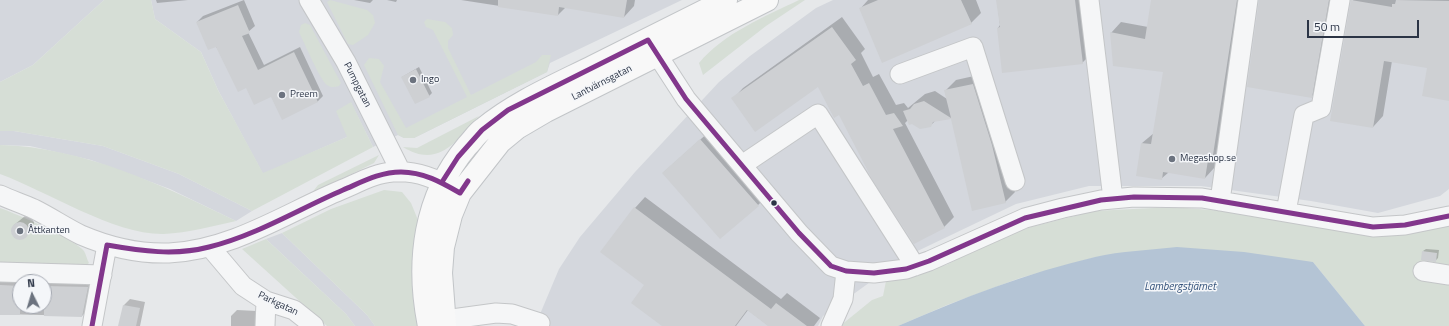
<!DOCTYPE html>
<html>
<head>
<meta charset="utf-8">
<style>
	body { margin:0 }
	#map { position:relative; width:1449px; height:326px; overflow:hidden; background:#e6e8ea; font-family:"Titillium Web",sans-serif }
	canvas { display:block }
	.north { position:absolute; left:12px; top:274px; width:40px; height:40px; box-sizing:border-box; background:#f4f6f9; border:1px solid #a4a8b1; border-radius:50%; rotate:355deg; font-size:11px; font-weight:700; line-height:16px; text-align:center; color:#2b3445 }
	.north::after { content:''; display:block; margin:auto; width:14px; height:18px; background:#6c737f; clip-path:polygon(50% 0,100% 100%,50% 72%,0 100%) }
	.scale { position:absolute; left:1307px; top:20px; width:112px; height:18px; box-sizing:border-box; border:2px solid #2b3445; border-top:0; padding-left:5px; font-size:12px; line-height:14px; white-space:nowrap; color:#2b3445; -webkit-text-stroke:3px #f4f6f9; paint-order:stroke }
</style>
</head>
<body>
<div id="map">
<canvas width="1449" height="326"></canvas>
<div class="north">N</div>
<div class="scale">50 m</div>
</div>
<script>
const c = document.querySelector('canvas').getContext('2d');
c.lineJoin = 'round';
function fill(path, color) { c.fillStyle = color; c.fill(path, 'evenodd'); }
function trace(path, color, width, dash) { c.strokeStyle = color; c.lineWidth = width; c.lineCap = dash ? 'butt' : 'round'; c.setLineDash(dash || []); c.stroke(path); }
function label(font, color, halo, rows, align = 'center') {
  c.font = font + ' "Titillium Web",sans-serif'; c.lineWidth = 3; c.setLineDash([]); c.textBaseline = 'middle'; c.strokeStyle = halo; c.fillStyle = color; for (const [text, x, y, turn = 0] of rows) {
    c.save(); c.translate(x, y); c.rotate((+turn || 0) * Math.PI / 180); c.textAlign = isNaN(turn) ? turn : align; if (halo) c.strokeText(text, 0, 0); c.fillText(text, 0, 0); c.restore();
  }
}
fill(new Path2D(`
	M0 0H104L33 65 0 82Z
	M151 0H682L550 63 547 72 414 138H404L398 135 373 147 351 103 347 137 263 174 218 90 201 52 155 19Z
	M833 0H1449V189L1440 196 1378 213 1311 201 1201 186H1089L1016 204 905 257 823 316 818 326H535L559 269 580 237 635 172 719 82 750 56 816 8Z
	M0 131H14L103 146 179 174 252 211 236 221 170 189 91 160 30 146 0 145Z
	M282 233 367 315 375 326H355L346 314 266 239Z`), '#d4d7dd');
fill(new Path2D(`
	M104 0H151L155 19 201 52 218 90 263 173 347 137 336 111 351 102 373 147 252 211 179 174 103 146 14 131H0V82L33 65Z
	M330 0 367 10 373 15 375 23 368 35 353 45 348 44 327 2Z
	M799 0H805L766 26 703 75 699 63C724 33 764 17 799 0Z
	M427 19 445 22 452 28 453 35 448 41V48L471 95 536 62 542 55H551L547 72 414 138H404L398 135 364 65 369 58 379 59 384 66 380 82 406 128 467 97 433 30 426 27 424 22Z
	M305 23 310 25 341 83 339 86C335 87 331 88 327 85 320 80 304 42 299 32L301 25Z
	M479 116C457 141 438 169 403 147L417 148Z
	M0 145C83 147 162 185 236 221 213 226 188 233 164 234 114 235 49 192 0 174Z
	M379 155 374 163 311 194 318 185Z
	M384 190 402 192 411 203 418 220 420 326H375L367 315 282 233 331 209Z
	M1173 207 1249 213 1373 234 1396 235 1449 225V326H1365L1313 262 1096 257 1020 278 947 305 898 326H840L872 300 883 296 886 281 946 265 1012 232 1094 211Z
	M0 208C17 214 74 239 84 251 86 254 87 260 89 263L82 269 0 267Z
	M266 239 346 314 355 326H327L242 249Z`), '#d6ded6');
fill(new Path2D(`
	M1177 247 1244 252 1313 262 1365 326H898C962 298 1027 273 1095 257 1121 251 1150 250 1177 247Z`), '#b4c4d5');
fill(new Path2D(`
	M156 0H188L157 3Z
	M244 0 255 26 248 32 264 65 300 47 323 96 317 102 271 95 246 86 197 22 203 16Z
	M354 0H373L370 3Z
	M387 0H397L396 2Z
	M461 0H635L634 6 624 17 566 7 558 15Z
	M868 0H976L981 13 971 23 860 9Z
	M997 0H1086L1093 52 1082 63 998 28 1000 25Z
	M1152 0H1246L1215 167 1205 178 1169 172 1161 179 1137 175 1142 143 1154 133 1164 71 1111 33 1121 22 1148 27Z
	M1260 0H1337L1322 86 1311 97Z
	M1353 0H1449V100L1428 67 1392 61 1383 116 1373 127Z
	M842 17 865 49 861 53 873 77 879 74 896 105 904 103 908 108 925 94 935 91 947 99 945 91 956 80 983 74 1002 134 1015 192 1005 202 952 118 935 121 930 126 908 120 905 123 954 217 944 227 839 114 818 86 733 99 743 88Z
	M419 67 432 93 429 96 402 77Z
	M711 130 768 195 758 205 663 173Z
	M645 197 781 299 787 293 820 318 814 326H769L748 310 736 326H664L646 285 602 252 635 208Z
	M25 216 31 218 34 222 33 229 21 239 15 238 12 233 14 225Z
	M1426 249 1439 250 1438 258 1435 261 1423 251Z
	M0 272 100 275 95 303 82 316 0 314ZM20 282H44V306H20Z
	M130 299 145 302 140 326H119L124 305Z
	M237 310 257 311V326H231V316Z`), '#0003');
fill(new Path2D(`
	M498 0H627L624 18 559 7 558 16 498 7Z
	M878 0H961L972 24 882 63 859 8Z
	M996 0H1075L1083 64 1002 73 997 28 1000 27Z
	M1151 0H1237L1213 155 1209 154 1205 179 1163 172 1162 180 1136 176 1141 143 1151 144 1163 72 1113 66 1110 32 1145 39Z
	M1259 0H1329L1312 98 1247 87Z
	M1351 0 1392 7V4H1395L1396 0 1449 1V101L1422 96 1427 68 1384 61 1373 128 1330 121Z
	M238 5 250 33 242 36 258 70 294 52 318 102 282 120 271 97 254 105 246 88 238 92 216 47 208 50 196 22Z
	M832 27 856 60 851 64 863 86 869 83 886 115 894 113 903 126 893 129 945 228 914 244 872 179 839 115 834 118 818 87 755 132 731 98Z
	M416 69 430 97 415 104 401 77Z
	M973 84 992 145 1006 203 972 211 951 119 933 122 931 127 920 129 912 124 909 125 903 111 910 109 914 104 924 101 951 118 944 90Z
	M700 139 759 206 720 239 662 173Z
	M634 207 771 309 776 303 807 326H768L747 310 735 326H662L631 303 644 285 600 252Z
	M11 231a9 9 0 1 1 18 0a9 9 0 1 1-18 0Z
	M1422 251 1437 253 1436 262 1421 260Z
	M0 285 20 286V315H0Z
	M44 286 88 287 82 317 44 316Z
	M123 305 140 308 136 326H118Z`), '#ced0d3');
const minor = new Path2D(`
	M309 0 346 62 401 172
	M1089 0 1113 199
	M649 42 686 99 799 233 831 266 846 271 874 273 906 269 929 261 1025 218 1063 208 1101 200 1134 197 1202 198 1373 227 1405 225 1449 216
	M900 74 973 47 1015 181
	M742 165 818 114 915 266
	M0 195C11 200 23 204 34 209 50 217 65 227 81 235 109 247 139 254 169 253 232 250 286 213 341 190 358 183 375 173 393 172 416 170 436 178 455 190
	M1220 201 1248 0
	M1286 212 1304 115 1321 108 1340 0
	M210 247 243 286 266 301 294 310 314 326
	M1423 271 1449 275
	M0 272 102 275
	M430 322 496 313 512 314 540 323 539 326
	M92 326 107 245
	M265 326 266 301
	M831 326 843 299 846 271`);
const major = new Path2D(`
	M429 326C416 262 424 197 467 146 472 141 477 133 483 129 516 102 556 85 594 66 638 44 682 22 726 0
	M445 326 441 273 443 247 451 215 460 193 500 142 517 128 546 111 767 0`);
trace(minor, '#c4c6c8', 21);
trace(major, '#c2c5c8', 24);
trace(minor, '#f5f6f7', 19);
trace(major, '#f8f8f8', 22);
trace(new Path2D(`
	M442 182 458 157 482 130 508 110 648 40 686 99 799 233 831 266 846 271 874 273 906 269 929 261 1025 218 1101 200 1134 197 1202 198 1373 227 1405 225 1449 216
	M107 245C141 251 175 256 209 247 257 235 299 209 343 190 362 182 380 172 401 172 423 172 441 182 460 193L468 181
	M92 326 107 245`), '#82378c', 5);
for (const [x, y, r, color] of [
	[413,80,4,"#6c737f"],
	[282,95,4,"#6c737f"],
	[1172,159,4,"#6c737f"],
	[774,203,3.5,"#2b3445"],
	[20,231,4,"#6c737f"]
]) { const dot = new Path2D(); dot.arc(x, y, r, 0, 2 * Math.PI); c.fillStyle = color; c.fill(dot); trace(dot, '#f4f6f9', 1.5); }
label('10px', '#2b3445', '#f4f6f9', [
	["Ingo",421,80],
	["Preem",290,95],
	["Megashop.se",1180,159],
	["Åttkanten",28,231]
], 'left');
label('10px', '#2b3445', '#f4f6f9', [
	["Lantvärnsgatan",602,83,-27],
	["Pumpgatan",357,85,63],
	["Parkgatan",278,304,25]
]);
label('italic 11px', '#34527a', '#f4f6f9', [
	["Lambergstjärnet",1180,287]
]);
</script>
</body>
</html>
